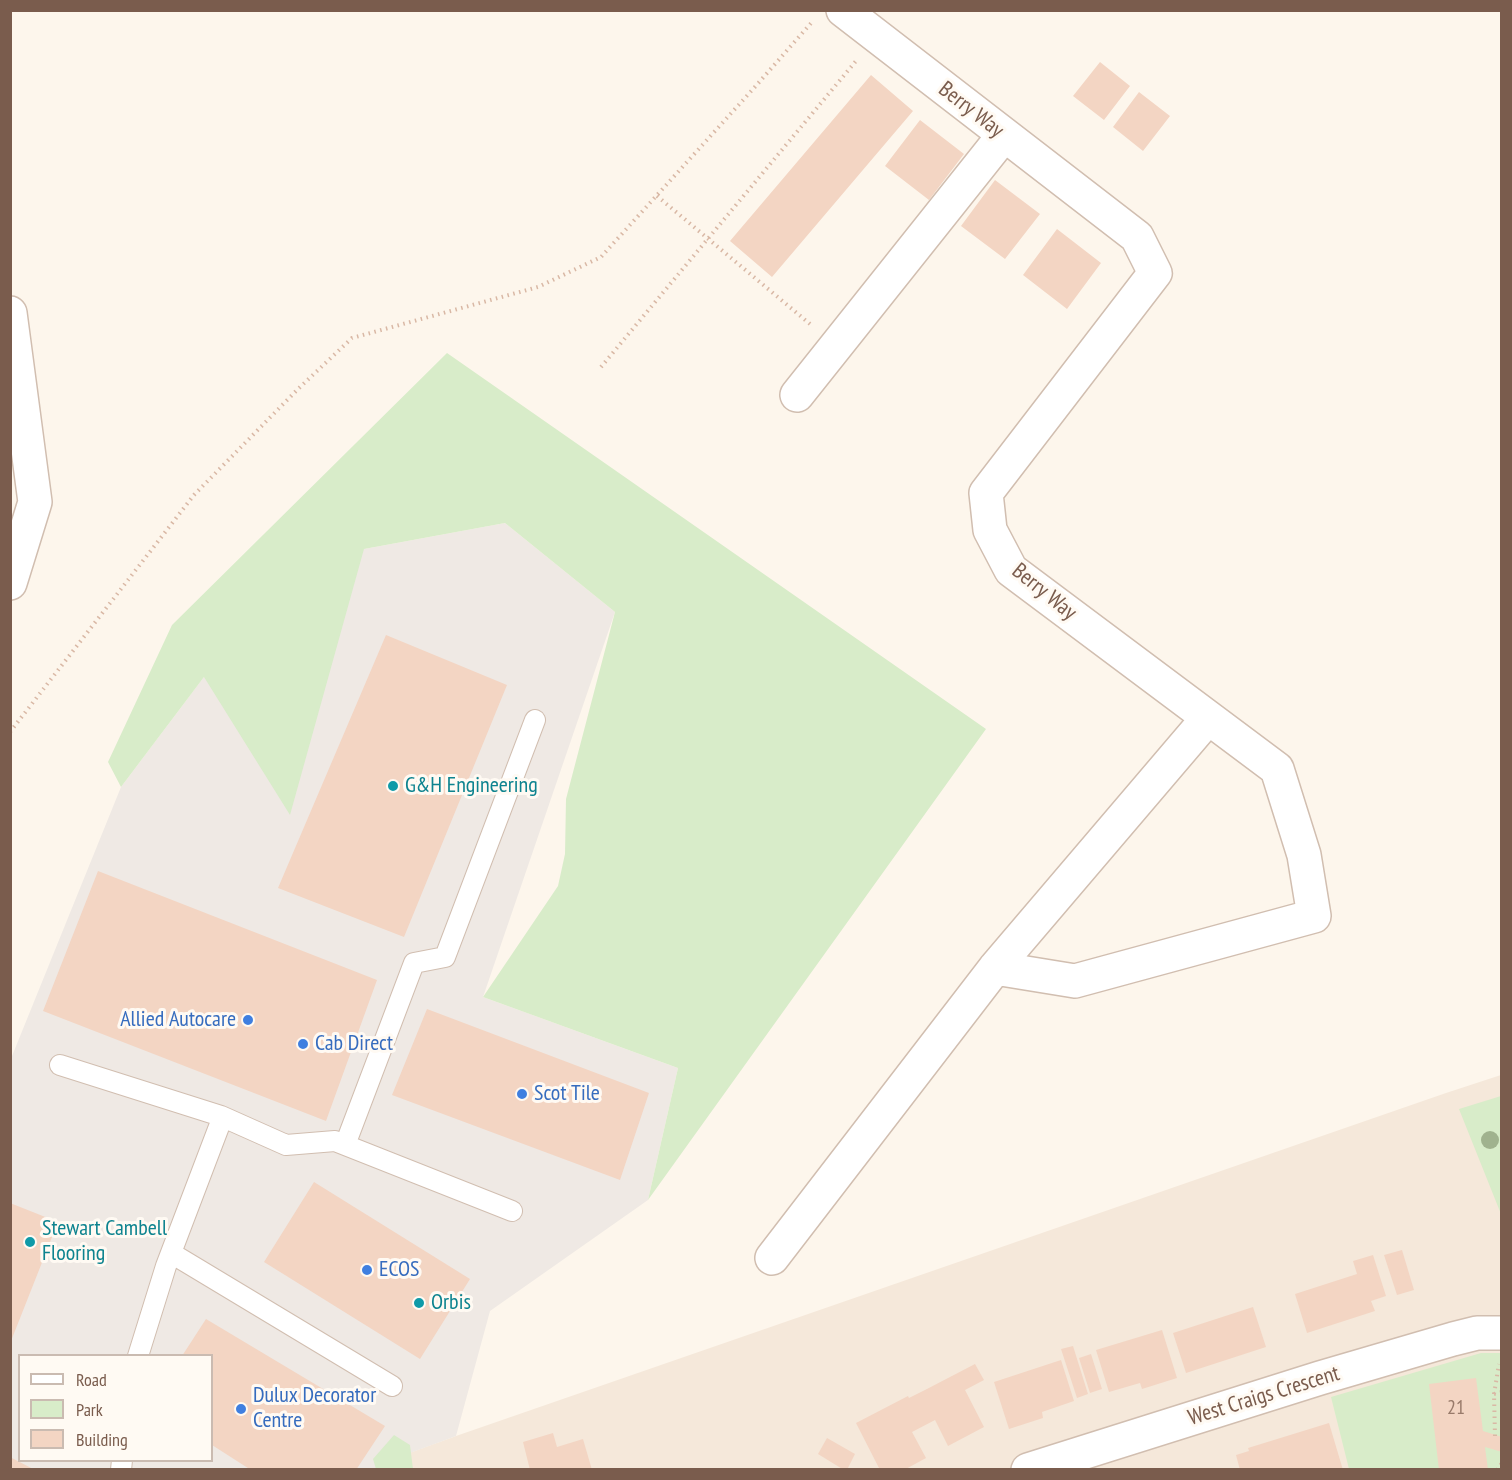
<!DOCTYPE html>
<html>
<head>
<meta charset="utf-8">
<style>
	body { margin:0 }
	#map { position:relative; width:1512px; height:1480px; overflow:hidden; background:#fdf6ec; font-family:"PT Sans Narrow",sans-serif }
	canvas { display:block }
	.frame { position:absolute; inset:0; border:12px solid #7a5c4d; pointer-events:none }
	.legend { position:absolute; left:18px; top:1354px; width:195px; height:108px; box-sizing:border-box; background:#fffaf3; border:2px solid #cabbb1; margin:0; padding:8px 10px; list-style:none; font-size:18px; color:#7a5c4d }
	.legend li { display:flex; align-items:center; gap:12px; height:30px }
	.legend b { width:30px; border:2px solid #cabbb1 }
</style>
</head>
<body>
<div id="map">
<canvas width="1512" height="1480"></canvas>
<div class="frame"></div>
<ul class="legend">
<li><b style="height:8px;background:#fff"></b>Road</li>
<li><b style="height:16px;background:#d8ecc9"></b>Park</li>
<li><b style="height:16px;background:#f3d5c3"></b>Building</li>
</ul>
</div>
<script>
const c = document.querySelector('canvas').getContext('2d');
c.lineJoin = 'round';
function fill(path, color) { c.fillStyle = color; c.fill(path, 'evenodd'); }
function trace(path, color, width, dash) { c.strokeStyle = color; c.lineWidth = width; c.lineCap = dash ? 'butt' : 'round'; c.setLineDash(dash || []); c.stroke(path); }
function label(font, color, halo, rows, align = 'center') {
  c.font = font + ' "PT Sans Narrow",sans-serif'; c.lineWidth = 6; c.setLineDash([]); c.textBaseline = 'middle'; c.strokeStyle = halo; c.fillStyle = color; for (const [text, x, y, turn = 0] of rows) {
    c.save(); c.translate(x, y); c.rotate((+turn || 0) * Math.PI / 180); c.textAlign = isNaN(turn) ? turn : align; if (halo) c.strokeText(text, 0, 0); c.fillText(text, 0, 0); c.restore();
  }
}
fill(new Path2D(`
	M1501 1075V1469L401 1470 398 1457 456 1436 1446 1093Z`), '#f5e8da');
fill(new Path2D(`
	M505 523 615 612 483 997 678 1068 648 1200 490 1311 456 1436 399 1457 401 1469H11L10 1061 121 787 204 677 364 549ZM20 1356H212V1460H20Z`), '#efe9e4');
fill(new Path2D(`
	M447 353 986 729 648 1200 678 1068 483 997 558 886 565 854 566 799 615 612 505 523 364 549 290 815 204 677 121 787 108 762 172 625Z
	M1501 1096H1502L1501 1214 1459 1109Z
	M1481 1353H1501V1469H1349L1331 1397Z
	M394 1435 410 1445 413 1469H376L373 1459Z`), '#d8ecc9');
fill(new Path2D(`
	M1100 62 1130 86 1104 120 1073 96Z
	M871 75 913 111 772 277 730 241Z
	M1139 92 1170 116 1143 151 1113 127Z
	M920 120 964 154 929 200 885 166Z
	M995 180 1040 214 1005 259 961 226Z
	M1057 229 1101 263 1067 309 1023 275Z
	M386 635 507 685 404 937 278 888Z
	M98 871 377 980 326 1121 43 1011Z
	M427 1009 649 1093 620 1180 392 1095Z
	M314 1182 470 1279 420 1359 264 1262Z
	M10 1203 58 1222 11 1341H10Z
	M1402 1250 1414 1290 1397 1295 1384 1255Z
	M1373 1255 1386 1296 1371 1301 1375 1311 1307 1333 1295 1294 1357 1274 1353 1261Z
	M1253 1307 1266 1347 1186 1373 1173 1333Z
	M206 1319 385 1426 356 1470H251L212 1445V1356H182Z
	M1162 1330 1177 1378 1142 1389 1140 1383 1109 1392 1096 1350Z
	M1073 1346 1088 1394 1077 1398 1061 1349Z
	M1091 1354 1102 1389 1090 1393 1079 1358Z
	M1061 1360 1074 1401 1042 1412 1043 1418 1009 1429 994 1382Z
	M975 1364 984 1380 965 1390 984 1427 948 1446 935 1420 912 1432 926 1458 904 1470H880L856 1423 908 1396 909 1398 925 1390Z
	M1476 1378 1483 1431 1502 1437V1452L1485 1447 1488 1470H1439L1429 1384Z
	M1329 1423 1343 1470H1240L1236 1455 1249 1451 1248 1448Z
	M553 1433 557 1447 583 1439 592 1470H530L523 1442Z
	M827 1438 855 1454 847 1470H844L818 1454Z
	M10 1457 35 1470H10Z`), '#f3d5c3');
const service = new Path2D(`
	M60 1065 221 1116 220 1124 166 1266 138 1356
	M221 1116 286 1145 335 1141 512 1211
	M345 1145 414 963 445 957 535 720
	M171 1253 392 1386
	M121 1470 122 1460`);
const minor = new Path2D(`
	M843 10 1137 237 1155 273 986 493 990 530 1011 570 1277 769 1304 855 1314 916 1075 981 995 968
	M10 313 35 502 10 583
	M797 395 1004 135
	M772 1258 995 968 1208 718
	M1028 1470 1320 1378 1453 1339 1477 1333H1502`);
trace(service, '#d1beb0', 22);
trace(minor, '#d1beb0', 36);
trace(new Path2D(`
	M657 196 810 324
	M601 367 856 61
	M10 732 194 495 298 389 352 338 538 287 601 257 754 88 813 21
	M1494 1394 1502 1392
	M1495 1436 1494 1394 1499 1364
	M1497 1470 1502 1463`), '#d9b8a5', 4, [1.5, 4.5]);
trace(service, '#fff', 20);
trace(minor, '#fff', 33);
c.fillStyle = '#a0b28e';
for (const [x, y] of [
	[1490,1140]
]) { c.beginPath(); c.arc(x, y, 9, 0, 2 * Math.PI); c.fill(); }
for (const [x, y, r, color] of [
	[393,786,6,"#0f9aa8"],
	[248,1020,6,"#3f7fe0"],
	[303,1044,6,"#3f7fe0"],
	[522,1094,6,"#3f7fe0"],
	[30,1242,6,"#0f9aa8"],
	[367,1270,6,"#3f7fe0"],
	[419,1303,6,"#0f9aa8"],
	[241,1409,6,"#3f7fe0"]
]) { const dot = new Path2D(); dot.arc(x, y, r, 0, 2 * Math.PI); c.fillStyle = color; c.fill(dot); trace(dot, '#fffaf3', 2); }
label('20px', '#987a6a', null, [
	["21",1456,1408]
]);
label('22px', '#7a5c4d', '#fffaf3', [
	["Berry Way",971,110,38],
	["Berry Way",1044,592,39],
	["West Craigs Crescent",1264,1396,-17]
]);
label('22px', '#0d838f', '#fffaf3', [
	["G&H Engineering",405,786],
	["Stewart Cambell",42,1229],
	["Flooring",42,1254],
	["Orbis",431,1303]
], 'left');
label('22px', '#366cbe', '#fffaf3', [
	["Allied Autocare",236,1020,"right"],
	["Cab Direct",315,1044],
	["Scot Tile",534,1094],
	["ECOS",379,1270],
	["Dulux Decorator",253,1396],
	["Centre",253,1421]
], 'left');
</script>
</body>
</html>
